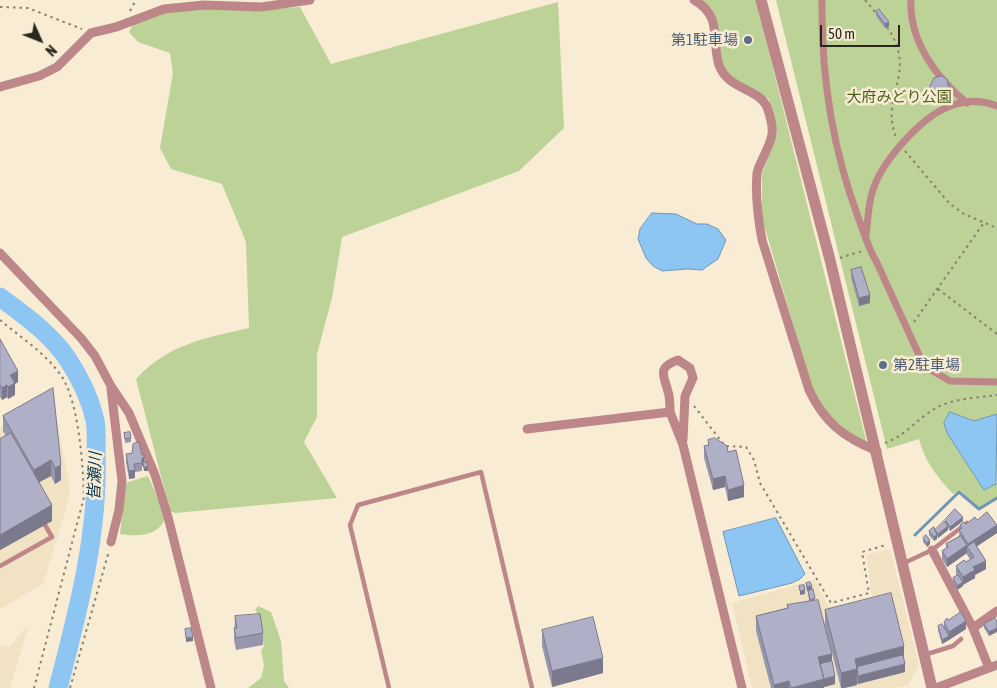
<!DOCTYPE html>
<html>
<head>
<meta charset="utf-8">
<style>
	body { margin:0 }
	#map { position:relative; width:997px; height:688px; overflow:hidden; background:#f8edd4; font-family:"Asap Condensed",sans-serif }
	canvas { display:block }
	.north { position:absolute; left:15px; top:15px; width:50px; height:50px; -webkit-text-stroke:4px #f8edd4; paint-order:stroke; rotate:134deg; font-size:14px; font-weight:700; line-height:20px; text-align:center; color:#2b271d }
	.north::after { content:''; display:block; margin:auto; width:18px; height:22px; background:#2b271d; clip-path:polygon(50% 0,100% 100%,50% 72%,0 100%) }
	.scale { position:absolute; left:820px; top:25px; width:80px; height:22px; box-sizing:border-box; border:2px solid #2b271d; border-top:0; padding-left:6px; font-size:15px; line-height:18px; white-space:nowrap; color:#2b271d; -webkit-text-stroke:4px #f8edd4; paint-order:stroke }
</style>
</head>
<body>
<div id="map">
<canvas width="997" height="688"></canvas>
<div class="north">N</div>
<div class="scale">50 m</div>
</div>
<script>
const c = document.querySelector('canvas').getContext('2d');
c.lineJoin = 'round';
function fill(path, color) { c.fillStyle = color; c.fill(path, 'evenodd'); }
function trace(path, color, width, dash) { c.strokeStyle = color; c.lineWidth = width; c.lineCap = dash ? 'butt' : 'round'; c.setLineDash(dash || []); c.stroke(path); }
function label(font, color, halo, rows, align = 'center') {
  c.font = font + ' "Asap Condensed","Noto Sans JP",sans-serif'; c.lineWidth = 5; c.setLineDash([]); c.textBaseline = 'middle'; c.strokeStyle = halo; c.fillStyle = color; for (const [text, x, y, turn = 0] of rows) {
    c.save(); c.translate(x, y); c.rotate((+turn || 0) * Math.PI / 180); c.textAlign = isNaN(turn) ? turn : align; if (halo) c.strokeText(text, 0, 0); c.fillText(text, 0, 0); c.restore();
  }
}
fill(new Path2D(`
	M53 397 70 489 66 509 43 584 0 609V428Z
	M890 549 919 665 908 685 894 688H752L732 603 814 580 829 607 872 597 866 555Z
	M29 624 10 688H0V645L9 647Z`), '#f0e2c3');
fill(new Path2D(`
	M702 0H756L867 444 852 437 832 420 812 389 762 218V173L777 134 769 99C758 93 739 87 731 78 710 52 731 26 702 0Z
	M776 0H997V414L974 421 950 412 944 423 947 433 984 490 997 483V497L979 508 960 490 953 494C936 475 926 464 919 439L887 449Z
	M558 2 564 128 519 171 342 237 332 298 317 354V417L304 442 337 498 175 513 170 511 136 379C168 344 205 338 249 328L246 242 222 184 171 169 160 148 173 73 170 53 138 42 129 32 134 22C145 19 157 14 168 12 212 6 256 11 300 7L331 64Z
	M148 476 166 517C159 536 138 537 120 534L125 486 128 482Z
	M258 606 271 612 281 641 284 681 289 688H248L261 678 264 666 261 650 264 646 259 615 255 610Z`), '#bcd296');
const water = new Path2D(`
	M652 213 676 214 697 224H707L718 229 726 240 718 259 702 270 687 269 662 271 653 266 646 258 638 239 640 229Z
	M950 412 974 421 997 414 996 484 984 490 947 433 944 423Z
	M776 518 805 574 800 579 792 583 739 596 723 532Z`);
fill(water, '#8dc6f3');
trace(water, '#7096b3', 1);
trace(new Path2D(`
	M915 535 959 492 979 509 997 498`), '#7096b3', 3);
trace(new Path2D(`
	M0 297C24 315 50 333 67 358 79 376 90 398 95 420 97 430 96 443 96 454 99 532 78 612 58 688`), '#8dc6f3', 19);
trace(new Path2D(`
	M865 0 876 13
	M0 7 28 8 82 29
	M130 11 136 0
	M887 27C919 74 879 95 896 137
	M905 151 949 203 964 214 997 228
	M840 258 862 251
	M938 289 997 334
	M0 320C20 337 44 352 60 374 79 400 83 465 84 497L34 688
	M914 322 983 224
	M694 406 725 446 746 447 754 460 760 483 831 603 869 593 862 552 886 545
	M885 443C904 437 918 418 936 408 954 398 977 398 997 395
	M70 688 109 551`), '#888070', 2, [2.5, 4]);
trace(new Path2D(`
	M904 563 932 550 967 523
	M0 566 52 537 45 525
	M924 655 953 646 961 639
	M389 688 350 525 358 505 481 472 532 688`), '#bd8789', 4.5);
trace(new Path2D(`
	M822 0C821 74 832 147 858 217 864 233 868 248 877 263L924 366 950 381 997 382
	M911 0C909 41 937 79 967 103
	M866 235C868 221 868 206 872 193 877 175 887 161 899 147 924 118 956 90 997 106`), '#bd8789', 7);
trace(new Path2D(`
	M694 0C723 16 711 40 719 65 728 91 762 88 768 110 776 134 772 138 762 160 760 165 757 170 757 174 755 196 758 218 762 240L809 390C825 423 843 437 877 451
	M0 87 39 76 57 67 91 33 116 27 164 9 204 5 261 7 310 0
	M0 253 81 338 95 356 111 386 129 413 155 475 168 517 211 688
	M670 412C670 407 670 401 669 396 666 378 654 368 678 360L690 368 693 378 685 396 683 440
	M527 429 670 412 683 445 742 688
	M111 542 119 510 122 481 111 389
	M932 550 973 628 989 668
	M973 628 997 611
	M936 688 997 665`), '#bd8789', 9);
trace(new Path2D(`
	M761 0 830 260 932 688`), '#bd8789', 11);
fill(new Path2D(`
	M876 12 889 26 885 28 876 16Z
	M930 86 949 95 945 101 939 103 933 100 930 94Z
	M851 270 870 303 859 306 851 278Z
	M0 339 18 382 15 384V395L8 399 7 397 2 400 0 397Z
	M53 388 61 480 55 484 51 476 39 482 52 521 0 550V439L6 436 3 431V416Z
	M124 433 131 438V442L125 443Z
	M708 440 728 452 744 497 728 501 725 487 713 490 704 458V446L708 445Z
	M132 453 142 455 148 471H144L143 466H142V471L135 472V478L129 479 126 462V454Z
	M945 520 963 521 950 531 948 528V530L938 538 937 536V539L934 541 929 535V531H935L945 522Z
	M977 520 997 525V533L977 546 986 569 975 575V578L963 584V586L957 590 953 582V578L957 575 956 574V566L966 562 970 559 967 555V550V553L947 567 942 559V551L946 548V544L959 536 960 525 966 524Z
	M923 538 930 544 927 547 923 542Z
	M806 583 812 590 815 600 832 662 835 684 824 687V688H771L756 631V616L787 608V605L809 601 808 591H807L806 587Z
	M825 610 904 660 905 672 858 684 857 683V685L844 688H841L825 626Z
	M235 616 263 633V645L236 650 234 640Z
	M948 620 966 629 942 644 938 630V626L944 627V622Z
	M997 622 989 636 984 628V624Z
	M542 630 603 673 552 687 542 646Z`), '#9796ac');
fill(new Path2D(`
	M889 22V26L885 28V24Z
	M949 88V95L945 101 939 103V95Z
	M870 295V303L859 306V298Z
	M18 371V382L15 384V395L8 399V387L10 375Z
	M7 385V397L2 400V388Z
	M142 458H144V466L143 462V466H142Z
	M51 460V476L34 485V470Z
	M61 465V480L55 484V468Z
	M144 467H148V471H144Z
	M135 470V478L129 479V471Z
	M725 476V487L713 490V479Z
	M744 485V497L728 501V490Z
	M52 505V521L0 550V535Z
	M963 517V521L950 531V527Z
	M997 525V533L970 551 968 548V544Z
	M948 526V530L938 538V534Z
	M937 535V539L934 541V537Z
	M930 540V544L927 547V543Z
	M967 545V553L947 567V559Z
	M986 561V569L975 575V578L963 585V577L973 567Z
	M963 582V586L957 590V586Z
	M812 586V590L807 591V587Z
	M805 590V594L800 595V591Z
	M966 621V629L949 640V632Z
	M997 628V632L989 636V632Z
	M949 636V640L942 644V640Z
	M193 637V641L186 642V638Z
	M904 646V662L857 674V685L844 688H841V673L855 659Z
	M832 654V669L820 672 818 657Z
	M603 658V673L552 687V671Z
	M905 664V672L858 684V676Z
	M835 676V684L824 687V688H791Z
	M789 681V688H774V685Z`), '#7b7a8c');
const building = new Path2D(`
	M879 9 889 22 885 24 876 12Z
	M942 76 947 79 949 88 945 93 939 95 933 92 930 86 934 78Z
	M861 267 870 295 859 298 851 270Z
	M0 339 18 371 10 375 15 383 8 387 7 385 2 388 0 385Z
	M53 388 61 465 55 468 51 460 34 470 3 416Z
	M130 432 131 438 125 439 124 433Z
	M11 433 52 505 0 535V439Z
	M715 438 727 446 728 452 736 450 744 485 728 490 725 476 713 479 704 446 709 445 708 440Z
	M139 442 142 455 144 454V458H142V463L134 464 135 470 129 471 126 454 132 453 133 444Z
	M143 462H147L148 467H144Z
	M955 509 963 517 950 527 945 520Z
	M987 512 997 525 968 544 959 530 962 528 960 525 964 522 966 524 975 517 977 520Z
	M944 521 948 526 938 534 935 530Z
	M934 527 937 535 934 537 929 531Z
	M926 535 930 540 927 543 923 538Z
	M961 536 967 545 947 559 942 551 948 547 946 544Z
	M974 542 986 561 973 567 975 570 963 577 956 566 964 560 966 562 974 557 967 547Z
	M958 575 963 582 957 586 953 578Z
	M810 582 812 586 807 587 806 583Z
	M804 585 805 590 800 591 799 586Z
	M813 589 815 598 810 600 808 591Z
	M891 593 904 646 855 659 857 669 841 673 825 610Z
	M818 600 832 654 818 657 824 679 791 688 789 681 774 685 756 616 788 608 787 605Z
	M961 612 966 621 949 632 944 622 947 618 948 620Z
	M260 614 263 633 236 638 234 628H237L235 616Z
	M593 617 603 658 552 671 542 630Z
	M995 618 997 622V628L989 632 984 624Z
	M942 624 949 636 942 640 938 626Z
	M191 628 193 637 186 638 185 629Z
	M903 655 905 664 858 676 857 667Z
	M832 661 835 676 824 679 820 664Z`);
fill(building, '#b0afc8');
trace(building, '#7b7a8c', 1);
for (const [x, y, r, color] of [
	[748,40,5,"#5c6f8a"],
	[883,365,5,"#5c6f8a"]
]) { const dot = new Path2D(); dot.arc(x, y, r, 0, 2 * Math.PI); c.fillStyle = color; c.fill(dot); trace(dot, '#f8edd4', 2); }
label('15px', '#4e5e75', '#f8edd4', [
	["第1駐車場",738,40],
	["第2駐車場",893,365,"left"]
], 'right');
label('15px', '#4a5e1d', '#f8edd4', [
	["大府みどり公園",899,97]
]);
label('italic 16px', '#093653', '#f8edd4', [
	["皆瀬川",95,476,-88]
]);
</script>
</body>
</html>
